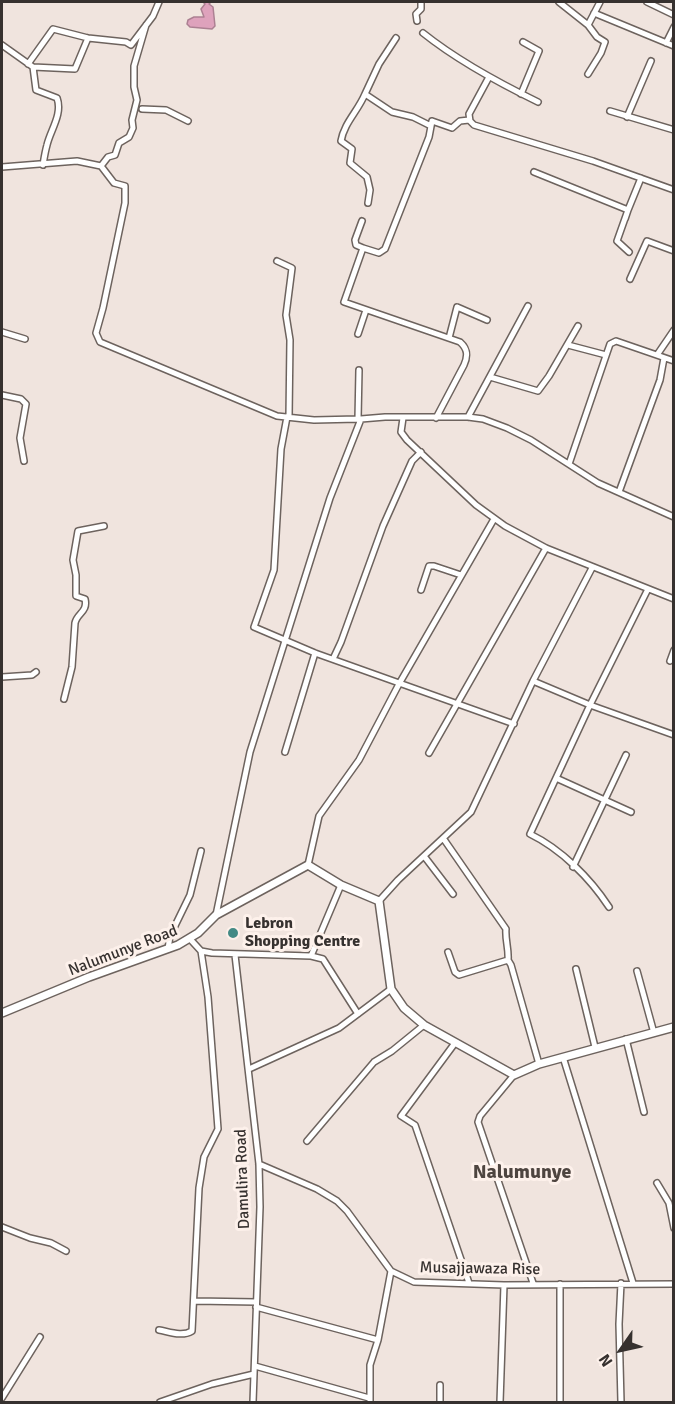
<!DOCTYPE html>
<html>
<head>
<meta charset="utf-8">
<style>
	body { margin:0 }
	#map { position:relative; width:675px; height:1404px; overflow:hidden; background:#f0e4de; font-family:Signika,sans-serif }
	canvas { display:block }
	.frame { position:absolute; inset:0; border:3px solid #36312f; pointer-events:none }
	.north { position:absolute; left:591px; top:1320px; width:60px; height:60px; -webkit-text-stroke:4px #fdf1eb; paint-order:stroke; rotate:236deg; font-size:16px; font-weight:700; line-height:24px; text-align:center; color:#36312f }
	.north::after { content:''; display:block; margin:auto; width:21px; height:27px; background:#36312f; clip-path:polygon(50% 0,100% 100%,50% 72%,0 100%) }
</style>
</head>
<body>
<div id="map">
<canvas width="675" height="1404"></canvas>
<div class="frame"></div>
<div class="north">N</div>
</div>
<script>
const c = document.querySelector('canvas').getContext('2d');
c.lineJoin = 'round';
function fill(path, color) { c.fillStyle = color; c.fill(path, 'evenodd'); }
function trace(path, color, width, dash) { c.strokeStyle = color; c.lineWidth = width; c.lineCap = dash ? 'butt' : 'round'; c.setLineDash(dash || []); c.stroke(path); }
function label(font, color, halo, rows, align = 'center') {
  c.font = font + ' Signika,sans-serif'; c.lineWidth = 6; c.setLineDash([]); c.textBaseline = 'middle'; c.strokeStyle = halo; c.fillStyle = color; for (const [text, x, y, turn = 0] of rows) {
    c.save(); c.translate(x, y); c.rotate((+turn || 0) * Math.PI / 180); c.textAlign = isNaN(turn) ? turn : align; if (halo) c.strokeText(text, 0, 0); c.fillText(text, 0, 0); c.restore();
  }
}
const water = new Path2D(`
	M203 2H211L209 4 213 7 215 26 212 29 190 27 187 24 188 20 194 17H204L201 9 205 4Z`);
fill(water, '#dea2bc');
trace(water, '#ac8092', 1.5);
const street = new Path2D(`
	M559 2 588 25 597 37 605 42 601 53 588 74
	M647 2 674 15
	M594 13 674 46
	M417 21 416 14 421 9V2
	M588 25 600 2
	M423 33C458 61 497 82 538 102
	M396 38 379 64 365 94 392 112 413 117 431 126
	M666 43 674 27
	M2 45 33 67 36 90 57 98C63 114 50 131 47 145 45 152 44 159 43 165
	M28 64 53 29 88 38 126 42 131 45 153 16 159 2
	M33 67 75 69 88 38
	M489 77 469 114 470 121 474 125 593 161 674 190
	M365 94C358 111 344 123 341 141L352 149 350 163 367 177 370 190 368 203
	M521 94 539 51 523 42
	M142 109 166 110 188 121
	M610 111 674 130
	M627 117 651 61
	M101 166 114 183 125 186V203L103 308 96 333 100 342 277 416 314 420 358 419 359 370
	M2 167 77 161 101 166 108 157 115 155 119 143 129 137 133 128 132 120 137 100 134 87V66L146 25
	M534 172 628 210 641 178
	M625 219 628 210 617 241 629 252
	M362 221 355 240 356 245 363 248 344 302 460 342C468 349 468 356 464 365L436 418
	M363 248 379 253 385 249 429 137 432 121 452 128 460 121 469 120
	M277 261 292 268 286 315 290 340 289 417
	M630 279 647 241 674 251
	M2 332 25 339
	M358 334 366 310
	M449 338 457 307 487 320
	M568 345 606 355
	M657 355 674 330
	M490 377 538 391 549 376 578 326
	M2 395 21 399 26 404 20 438 24 461
	M287 417 281 449 274 570 254 627 315 653 514 724
	M468 417 528 306
	M403 418 401 432 407 440 476 505 505 526 546 548 674 599
	M569 464 610 344 616 341 674 361
	M619 492 660 380 664 358
	M421 590 429 566H434L461 575
	M333 659 341 642 383 526 412 461 421 452
	M670 661 674 650
	M2 677 32 675 36 672
	M533 681 592 568
	M64 699 72 667 75 623C77 613 88 612 85 599L76 596V575L73 560 78 531 104 526
	M285 752 315 653
	M429 753 546 548
	M556 778 631 812
	M443 838 506 929C505 940 509 949 508 960L511 965 539 1064
	M424 856 453 894
	M308 865 319 816 359 760 399 684 494 519
	M573 867 626 755
	M379 901 398 880 471 812 533 681 590 705 674 735
	M609 907C590 878 561 849 530 834L590 705 648 589
	M216 915 250 752 330 498 361 419 385 417H468L483 419 507 428 531 440 598 483 674 517
	M190 939 201 951 212 953 311 956 323 959 358 1014
	M168 949 170 936 190 895 201 851
	M448 952 455 972 459 975 508 960
	M235 955 259 1164 260 1207 253 1402
	M311 956 341 885
	M576 969 595 1047
	M637 971 654 1033
	M626 1039 644 1112
	M455 1043 401 1116 415 1125 469 1283
	M563 1057 633 1283
	M249 1069 339 1028 391 989
	M514 1075 480 1116 478 1122 533 1283
	M307 1141 374 1062 392 1051 424 1025
	M259 1164 317 1189 337 1201 347 1211 391 1271 414 1282 504 1285 674 1284
	M657 1183 669 1203 674 1228
	M2 1227 30 1238 51 1243 66 1251
	M560 1284V1402
	M195 1301 256 1302
	M256 1307 378 1340
	M159 1330C170 1332 182 1337 192 1331L199 1188 204 1157 218 1129 208 997 201 951
	M255 1366 369 1398
	M2 1398 40 1337
	M160 1402 212 1384 254 1374
	M370 1402V1365L378 1340 391 1271
	M440 1402V1385
	M500 1402 504 1285
	M621 1402 619 1324 621 1283`);
const secondary = new Path2D(`
	M2 1013 89 977 178 945 198 933 216 915 308 865 341 885 379 901 391 989 404 1008 424 1025 514 1075 539 1064 674 1027`);
trace(street, '#6d635e', 8);
trace(secondary, '#6d635e', 10);
trace(street, '#fff', 5);
trace(secondary, '#fff', 7);
for (const [x, y, r, color] of [
	[233,933,6,"#438a85"]
]) { const dot = new Path2D(); dot.arc(x, y, r, 0, 2 * Math.PI); c.fillStyle = color; c.fill(dot); trace(dot, '#fdf1eb', 2); }
label('bold 16px', '#36312f', '#fdf1eb', [
	["Lebron",245,924],
	["Shopping Centre",245,942]
], 'left');
label('16px', '#36312f', '#fdf1eb', [
	["Nalumunye Road",123,951,-21],
	["Damulira Road",243,1179,-92],
	["Musajjawaza Rise",480,1269,1]
]);
label('bold 20px', '#4e4540', '#fdf1eb', [
	["Nalumunye",522,1173]
]);
</script>
</body>
</html>
